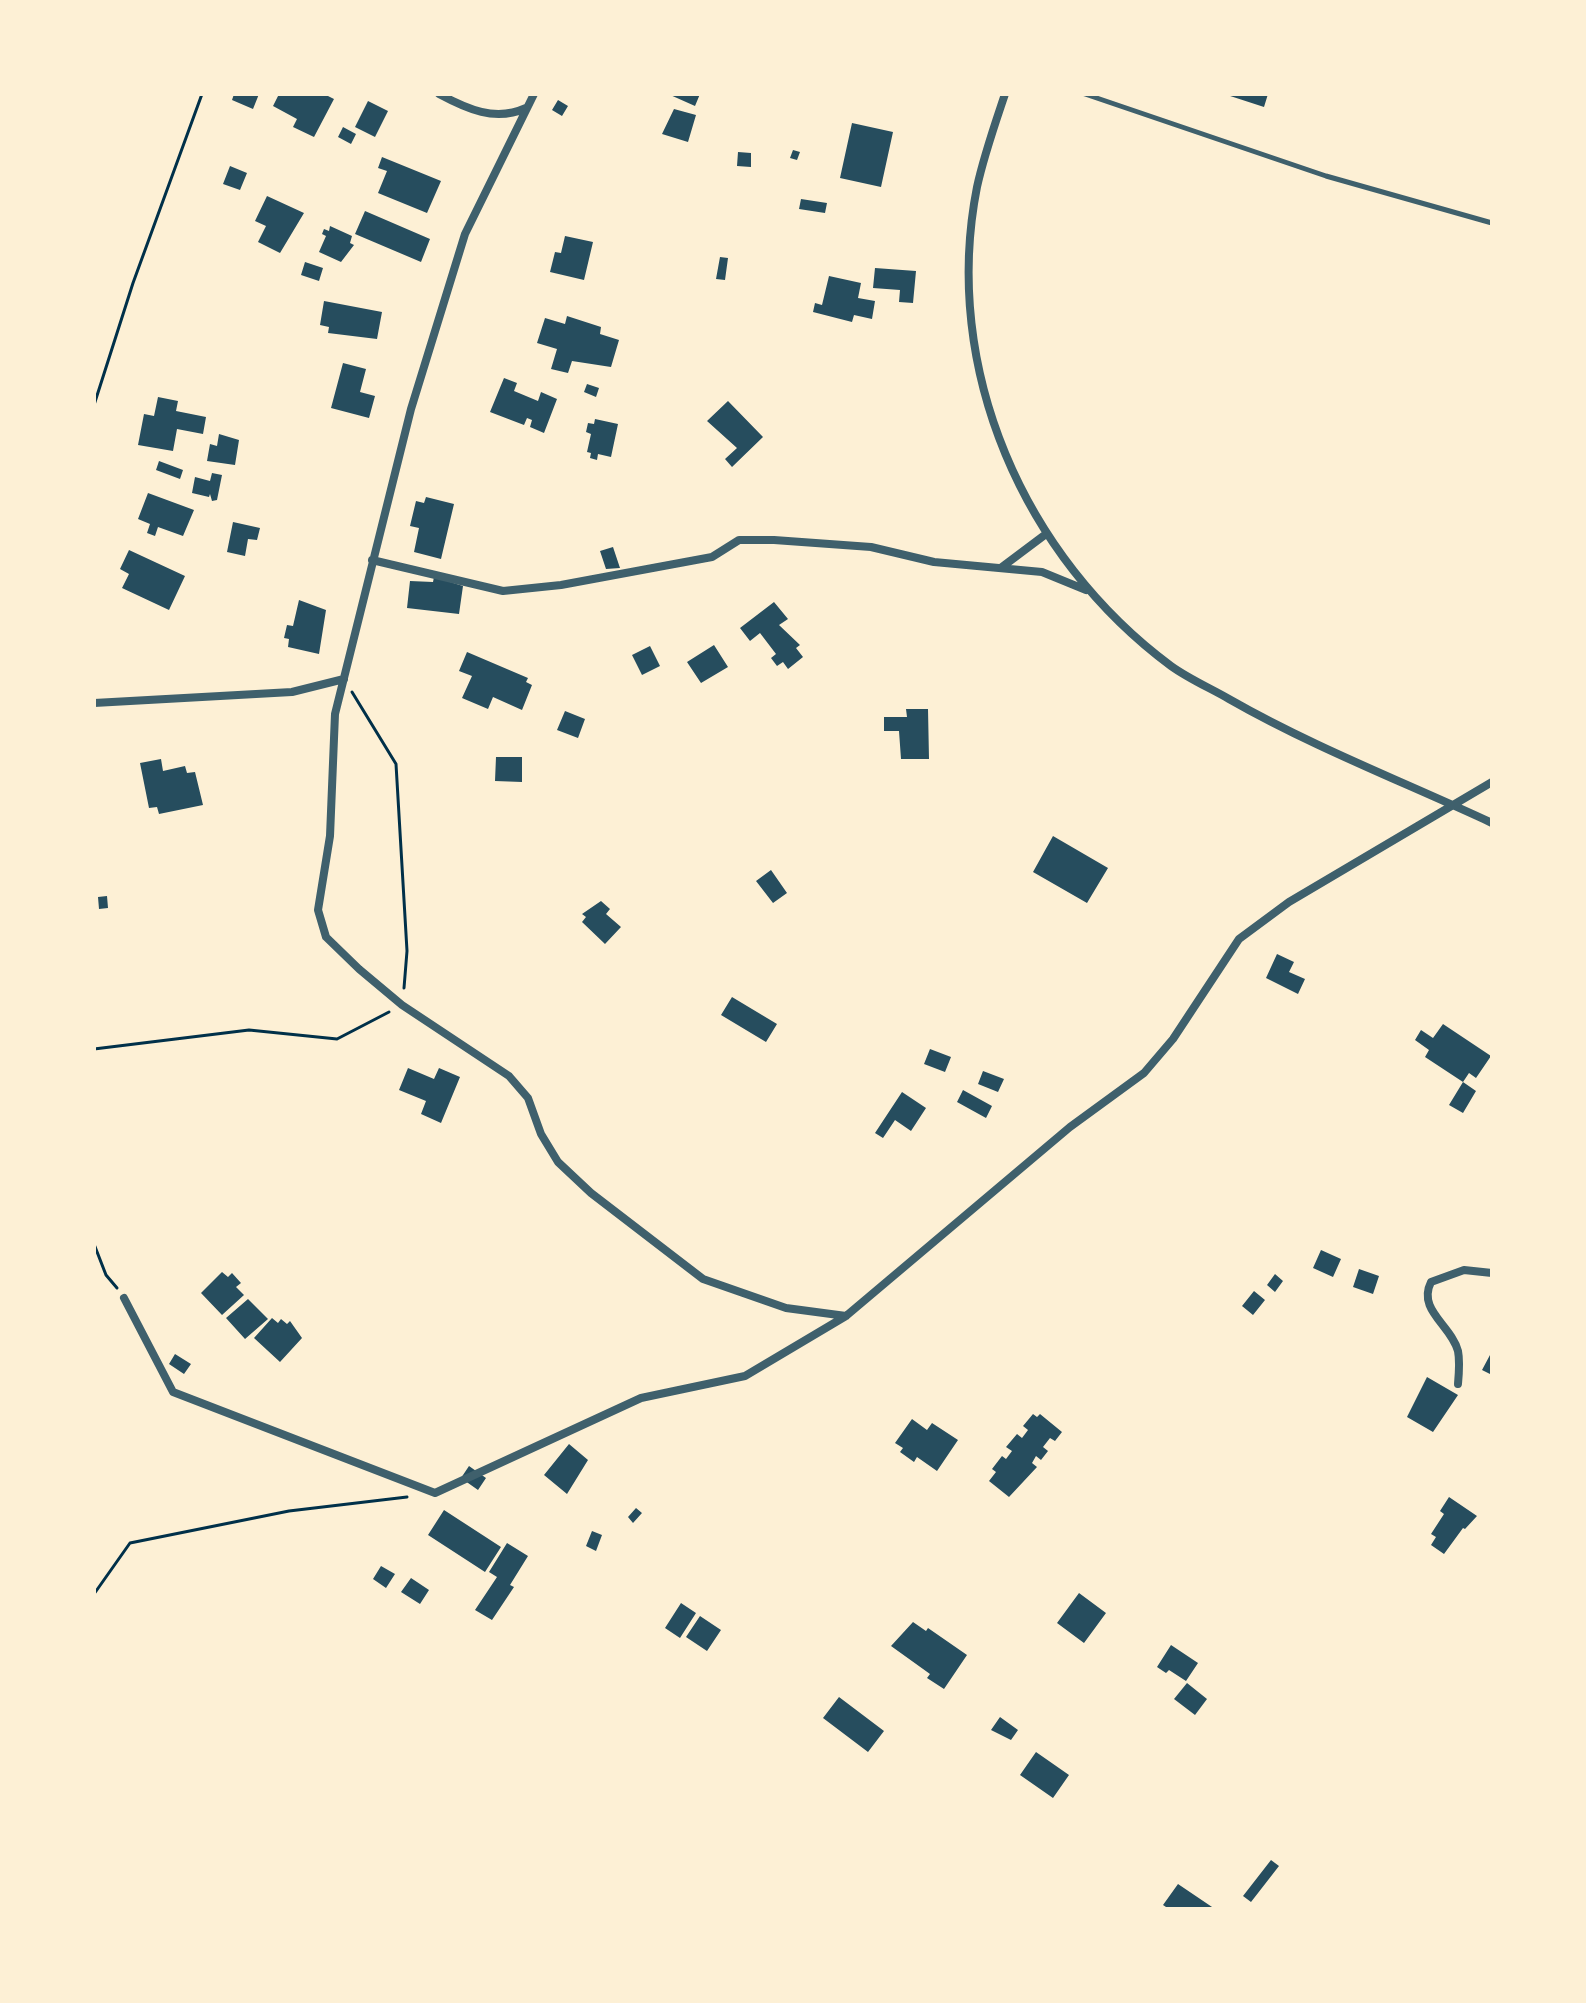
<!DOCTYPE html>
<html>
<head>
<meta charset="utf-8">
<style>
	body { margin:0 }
	#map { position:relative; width:1586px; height:2003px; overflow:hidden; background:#fdf0d5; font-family:Barlow,sans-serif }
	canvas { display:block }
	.frame { position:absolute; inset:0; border:96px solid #fdf0d5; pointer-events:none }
</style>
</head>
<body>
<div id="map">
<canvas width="1586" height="2003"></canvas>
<div class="frame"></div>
</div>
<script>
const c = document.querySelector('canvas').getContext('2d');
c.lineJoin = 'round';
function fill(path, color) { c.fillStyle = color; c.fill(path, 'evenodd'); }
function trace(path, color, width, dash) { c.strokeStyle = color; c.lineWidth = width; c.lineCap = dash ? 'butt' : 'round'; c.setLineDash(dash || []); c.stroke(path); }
fill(new Path2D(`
	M234 94H259L253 109 232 100Z
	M279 94H324L334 99 314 137 293 127 297 119 273 106Z
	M668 94H700L695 106Z
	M1224 94H1268L1264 107Z
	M558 100 568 106 562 116 552 110Z
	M368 101 388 111 375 137 355 127Z
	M674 109 696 115 688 142 662 134Z
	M852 123 893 132 881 187 840 178Z
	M343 127 356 134 351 144 338 137Z
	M793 150 800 152 797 160 790 158Z
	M738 152 751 153V167L737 166Z
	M382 157 441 181 427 213 378 193 387 171 378 168Z
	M230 166 247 173 240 190 223 184Z
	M267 196 304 213 280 253 258 242 266 226 255 221Z
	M801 199 827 203 825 213 799 209Z
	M365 211 430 239 421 262 355 234Z
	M330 226 352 236 350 243 354 245 341 262 319 252 326 236 322 234 324 229 329 231Z
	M565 236 593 242 584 280 550 272 555 252 561 253Z
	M720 257 728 258 725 280 716 279Z
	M305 262 323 268 319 281 301 275Z
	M875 268 916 271 913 303 899 302 900 290 873 288Z
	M829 276 861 283 858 298 875 301 872 319 854 315 852 322 813 312 815 303 822 305Z
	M324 301 382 312 377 339 328 333 329 327 320 325Z
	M567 316 601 327 600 334 619 340 611 367 572 361 568 373 551 369 557 349 537 343 545 318 565 324Z
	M343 363 366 369 360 392 375 396 369 418 331 408Z
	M504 378 517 383 514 391 538 401 541 392 557 399 544 433 530 427 532 420 527 418 524 425 490 412Z
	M587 384 599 388 596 397 584 392Z
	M158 397 178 401 176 411 206 417 203 434 177 429 173 451 138 445 144 414 154 416Z
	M728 401 763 437 732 467 725 459 737 448 707 421Z
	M595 419 618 424 611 457 598 454 597 460 590 458 591 453 587 452 591 434 586 432 588 423 594 424Z
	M219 434 239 440 235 465 207 461 210 444 217 446Z
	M159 461 183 470 180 479 156 470Z
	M212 473 222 475 217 500 212 501 210 494 209 497 192 493 195 477 210 481Z
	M148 493 194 510 183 536 158 527 155 536 147 533 150 524 138 519Z
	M426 497 454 504 441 559 414 552 419 528 410 526 416 501 424 503Z
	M233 522 260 528 257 540 248 539 245 556 227 552Z
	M613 547 620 568 606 569 600 551Z
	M129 550 185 576 169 610 122 588 129 574 120 569Z
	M434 577 463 586 459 614 407 608 410 581 433 582Z
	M299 600 326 610 319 654 288 647 289 639 284 638 287 625 293 626Z
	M774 602 788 619 779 625 800 645 796 648 803 657 788 669 783 662 777 666 771 658 776 654 760 633 750 641 740 628Z
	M714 645 728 667 701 683 687 662Z
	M650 646 660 666 642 675 632 655Z
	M467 652 528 678 526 682 532 685 522 710 493 697 488 709 462 698 472 676 459 671Z
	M906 709H928L929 759H901L899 731H884V717H907Z
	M565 711 585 719 578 738 557 730Z
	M496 757H522V782L495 781Z
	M161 759 163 771 185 766 187 773 195 772 203 805 159 814 157 807 149 808 140 763Z
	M1053 836 1108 868 1087 903 1033 872Z
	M771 870 787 893 773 903 756 881Z
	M107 896 108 908 99 909 98 897Z
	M601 901 610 909 606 914 621 927 605 944 582 922 586 917 582 914Z
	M1277 954 1294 962 1289 972 1305 979 1298 994 1266 978Z
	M732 997 777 1024 766 1042 721 1015Z
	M1443 1024 1491 1056 1476 1078 1469 1073 1463 1082 1425 1057 1429 1050 1415 1040 1421 1030 1433 1038Z
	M930 1049 951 1057 945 1072 924 1064Z
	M408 1068 434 1079 439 1068 460 1077 441 1123 421 1114 426 1101 399 1090Z
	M983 1071 1004 1079 998 1092 978 1084Z
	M1463 1082 1476 1091 1463 1113 1449 1105Z
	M963 1090 992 1106 986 1118 957 1102Z
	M902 1092 926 1108 911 1131 895 1120 883 1138 875 1133Z
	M1321 1250 1341 1259 1333 1277 1313 1268Z
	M1359 1269 1379 1276 1373 1294 1353 1287Z
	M222 1272 228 1277 232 1273 241 1283 236 1287 244 1295 222 1315 201 1293Z
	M1275 1274 1283 1281 1275 1292 1267 1285Z
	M1254 1291 1265 1300 1253 1315 1242 1306Z
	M248 1299 268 1319 245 1339 226 1318Z
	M272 1318 278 1323 281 1319 287 1324 290 1321 302 1338 280 1362 254 1338Z
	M175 1354 191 1364 184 1374 169 1364Z
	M1490 1355 1492 1356V1375L1482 1370Z
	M1427 1377 1458 1395 1433 1432 1407 1417Z
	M1033 1414 1037 1417 1040 1414 1062 1432 1055 1441 1050 1438 1043 1447 1048 1451 1041 1460 1036 1456 1032 1463 1037 1467 1009 1497 989 1481 996 1472 992 1469 1002 1456 1006 1459 1012 1451 1006 1447 1017 1434 1022 1438 1028 1430 1023 1426Z
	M912 1419 927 1430 932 1423 958 1440 937 1471 917 1457 914 1462 900 1452 903 1448 895 1443Z
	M569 1444 588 1460 567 1494 544 1475Z
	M469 1466 486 1478 478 1490 461 1478Z
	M1449 1497 1477 1516 1465 1529 1463 1528 1444 1554 1431 1545 1436 1537 1431 1534 1444 1514 1440 1511Z
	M636 1508 642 1513 633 1523 628 1517Z
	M444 1510 501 1547 485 1572 428 1535Z
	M592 1531 602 1535 596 1551 586 1546Z
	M507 1543 528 1556 510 1585 514 1587 492 1620 475 1610 497 1577 489 1572Z
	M381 1566 395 1574 386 1588 373 1579Z
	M411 1578 429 1590 420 1604 401 1592Z
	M1079 1593 1106 1613 1084 1643 1057 1623Z
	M681 1603 696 1613 680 1638 665 1628Z
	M700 1616 721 1630 707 1651 686 1637Z
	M913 1622 926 1631 928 1628 967 1655 944 1689 927 1678 930 1674 891 1646Z
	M1171 1645 1198 1663 1186 1681 1169 1670 1166 1673 1157 1667Z
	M1187 1683 1207 1699 1195 1715 1174 1699Z
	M839 1697 884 1731 868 1752 823 1718Z
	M1000 1717 1018 1730 1011 1740 991 1730Z
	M1036 1752 1069 1775 1053 1798 1020 1775Z
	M1271 1860 1279 1866 1251 1902 1243 1896Z
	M1178 1884 1215 1909H1169L1163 1905Z`), '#264d5e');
trace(new Path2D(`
	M94 405 133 283 202 94
	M352 692 396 764 407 951 404 988
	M94 1049 249 1030 337 1039 389 1012
	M94 1244 106 1275 117 1288
	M94 1594 130 1543 289 1511 407 1497`), '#003049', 3);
trace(new Path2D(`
	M1085 94 1326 176 1492 223`), '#3f606c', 5);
trace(new Path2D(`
	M439 94C467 109 495 122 526 108
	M534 94 465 234 411 409 335 714 330 836 318 910 326 937 359 969 402 1005 509 1076 528 1098 541 1134 558 1162 591 1193 703 1279 786 1308 846 1316
	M1005 94C995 124 984 155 977 187 941 369 1024 557 1171 666 1189 679 1210 688 1229 699 1313 747 1404 782 1492 823
	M372 560 503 591 561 585 712 557 739 540H774L871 547 934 562 1042 572 1086 590
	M1002 567 1046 534
	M94 703 292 692 344 679
	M124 1298 173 1392 435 1493 641 1398 745 1376 846 1316 1070 1127 1144 1073 1173 1039 1239 939 1289 902 1492 782
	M1458 1384C1459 1373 1460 1361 1458 1351 1451 1325 1417 1310 1431 1282L1464 1270 1492 1273`), '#3f606c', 8);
</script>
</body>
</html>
